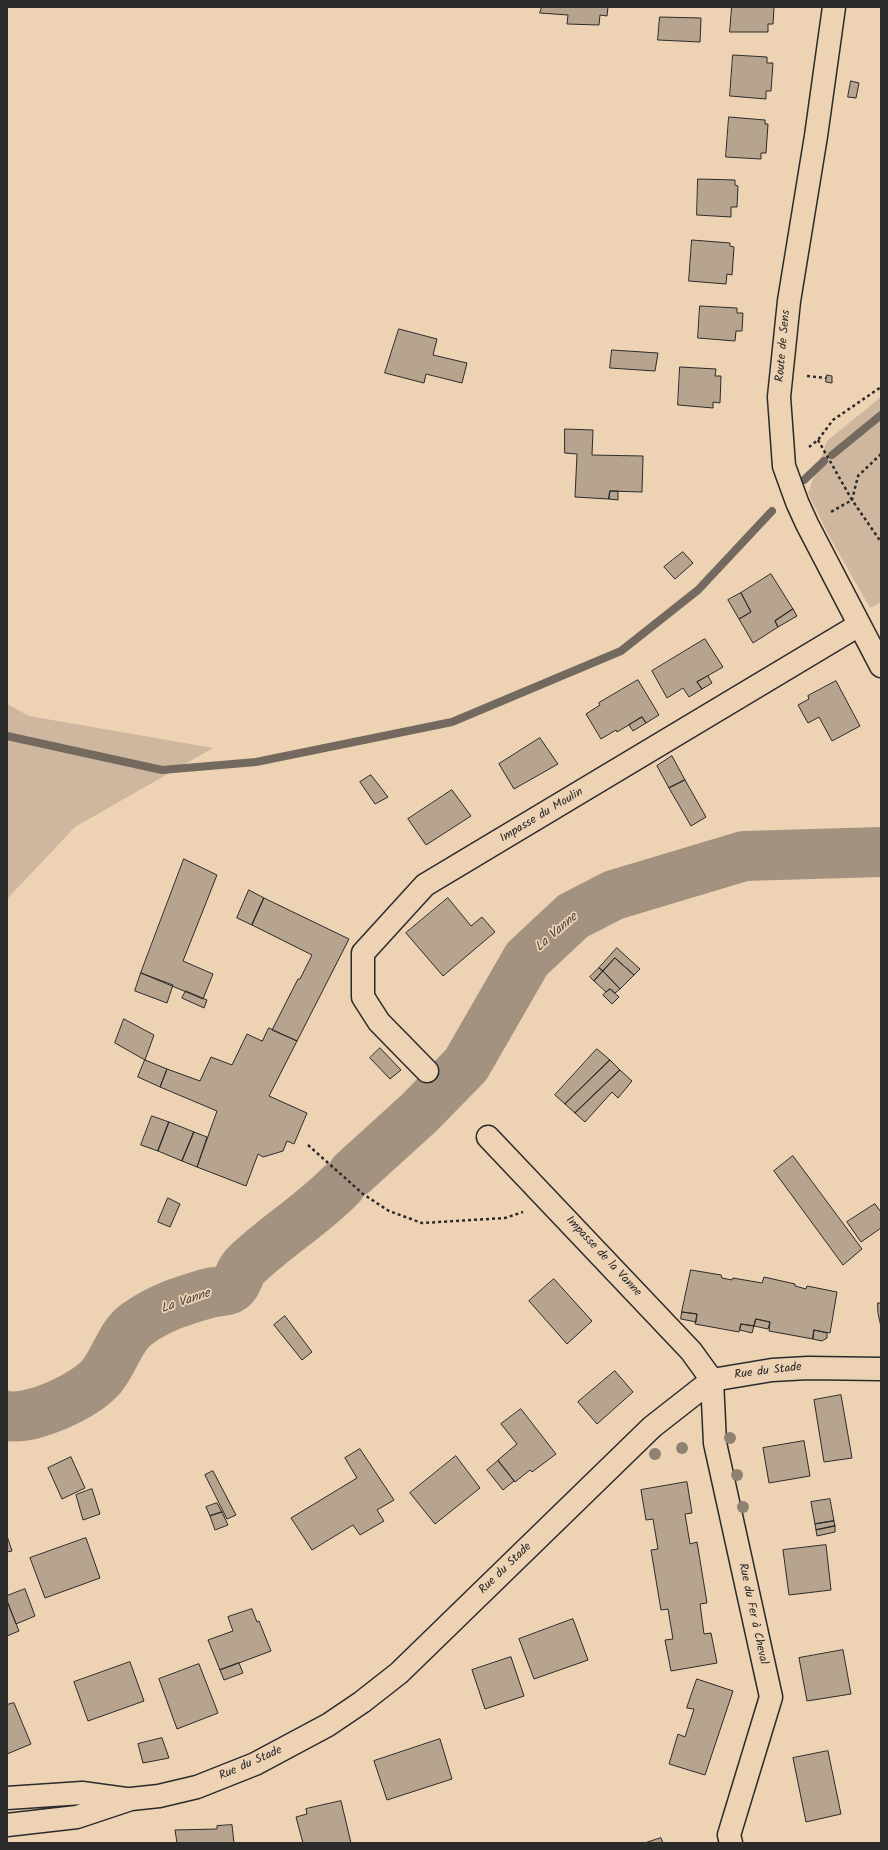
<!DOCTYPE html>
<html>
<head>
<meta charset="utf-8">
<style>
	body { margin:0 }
	#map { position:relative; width:888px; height:1850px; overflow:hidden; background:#edd2b4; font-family:Kalam,sans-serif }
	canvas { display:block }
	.frame { position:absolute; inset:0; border:8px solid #2b2b2b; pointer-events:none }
</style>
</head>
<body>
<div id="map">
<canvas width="888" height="1850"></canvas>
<div class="frame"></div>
</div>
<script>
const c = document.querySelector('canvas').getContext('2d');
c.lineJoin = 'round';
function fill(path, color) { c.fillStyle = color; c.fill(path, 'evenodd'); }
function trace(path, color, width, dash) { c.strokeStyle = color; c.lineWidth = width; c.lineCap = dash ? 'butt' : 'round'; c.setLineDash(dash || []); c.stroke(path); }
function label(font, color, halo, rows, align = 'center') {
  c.font = font + ' Kalam,sans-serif'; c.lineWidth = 3.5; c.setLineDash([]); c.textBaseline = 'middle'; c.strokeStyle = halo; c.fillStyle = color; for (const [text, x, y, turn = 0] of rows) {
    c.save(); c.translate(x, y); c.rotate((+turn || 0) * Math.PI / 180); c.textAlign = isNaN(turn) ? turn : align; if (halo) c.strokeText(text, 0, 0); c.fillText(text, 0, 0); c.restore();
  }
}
fill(new Path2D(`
	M881 397V602L870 608 828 534 808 493 827 441Z
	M7 704 29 716 213 748 75 827 7 899Z`), '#ceb79e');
trace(new Path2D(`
	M832 455 881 415
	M804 480 824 461
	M7 736 162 770 256 762 452 722 621 651 698 590 772 511`), '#73695e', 8);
trace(new Path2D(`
	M353 1173 419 1113 466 1065 527 959 573 916 614 895 744 856 881 852
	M7 1416C33 1420 85 1396 102 1376 115 1360 120 1336 137 1324 161 1307 182 1301 209 1293 215 1291 224 1292 230 1289 239 1284 238 1272 246 1265 276 1236 312 1215 341 1185`), '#a39280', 50);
const building = new Path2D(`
	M542 7H608L607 16 600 15 599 25 567 24 568 15 540 13Z
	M732 7H774L773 24H768V32H730Z
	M660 17 701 18 700 42 658 40Z
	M733 55 767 57V63H773L771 91H766V99L730 96Z
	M851 81 859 83 856 98 848 97Z
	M729 117 765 120V124H768L766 153H761V159L726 157Z
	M698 179 735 180V185L738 186 737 207H731V217L697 215Z
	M692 240 730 243V246L734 247 732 275 727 274 726 284 689 281Z
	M700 306 737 308V313H743L742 331H736L735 341 698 338Z
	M399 329 437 339 433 355 467 363 462 383 426 374 424 383 385 373Z
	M612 350 658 353 655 371 610 368Z
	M680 367 716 369 715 376H721L720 403 713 402V408L678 405Z
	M827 375 832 376V383L826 382Z
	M565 429 593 430 592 455 643 456 642 492 610 491 609 499 575 497 577 454 565 453Z
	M610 491H618V500L609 499Z
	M683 552 693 563 675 579 664 567Z
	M771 574 793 609 775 621 778 627 753 643 739 619 751 612 741 593Z
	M741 593 751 612 739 619 728 600Z
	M793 609 797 616 778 627 775 621Z
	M705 639 723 667 697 682 702 689 689 697 683 688 667 698 652 671Z
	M708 676 712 683 702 689 697 682Z
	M638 680 659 715 646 723 642 717 617 732 616 730 601 739 586 714 600 705 599 703Z
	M836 681 860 726 832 741 819 717 808 723 798 705 809 699 808 696Z
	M642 717 646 723 633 731 629 725Z
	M540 738 558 764 514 789 499 764Z
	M672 756 685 780 669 788 657 766Z
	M371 775 388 797 375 804 360 782Z
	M685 780 706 817 691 826 669 788Z
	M452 790 471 816 426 845 408 819Z
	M184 859 217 875 183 961 213 974 203 999 141 973Z
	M249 890 264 898 252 925 237 918Z
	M264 898 349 939 297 1041 272 1030 298 979H300L312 955 252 925Z
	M448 898 471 926 482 917 495 932 443 976 406 933Z
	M617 948 640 969 634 975 615 958 603 971 599 968Z
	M615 958 634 975 620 989 603 971Z
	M599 968 603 971 594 981 590 977Z
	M603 971 620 989 615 993 610 989 606 992 594 981Z
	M141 973 173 985 167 1003 135 991Z
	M610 989 619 997 612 1004 603 995Z
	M186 991 207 1000 204 1008 182 998Z
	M124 1019 154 1035 145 1060 115 1043Z
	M269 1028 297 1041 269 1096 307 1113 294 1144 287 1141 283 1151 263 1157 258 1154 246 1186 197 1167 217 1111 160 1087 167 1069 200 1081 211 1057 232 1065 247 1034 262 1041Z
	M380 1048 401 1070 390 1079 370 1058Z
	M597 1049 610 1060 565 1104 555 1095Z
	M145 1060 167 1069 160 1087 138 1077Z
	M610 1060 620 1070 575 1113 565 1104Z
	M620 1070 632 1081 618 1098 612 1092 585 1122 575 1113Z
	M152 1116 169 1122 158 1151 141 1145Z
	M169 1122 194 1132 182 1161 158 1151Z
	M194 1132 207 1137 197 1167 182 1161Z
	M793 1156 862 1249 843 1265 774 1171Z
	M168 1198 180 1204 170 1227 158 1222Z
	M875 1204 881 1212V1228L861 1242 847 1222Z
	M691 1270 721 1275 722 1278 732 1280 733 1278 762 1283 764 1277 795 1284V1286L806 1289 807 1286 837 1292 830 1333 814 1330 813 1339 769 1331 770 1322 756 1319 754 1326 741 1324 739 1332 695 1324 697 1314 682 1312Z
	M554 1279 592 1321 567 1344 529 1301Z
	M878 1303H881V1327L878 1313Z
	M682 1312 697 1314 696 1322 681 1319Z
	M285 1316 312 1352 302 1360 274 1325Z
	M756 1319 770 1322 768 1329 754 1326Z
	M741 1324 754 1326 752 1333 740 1330Z
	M814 1330 827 1333V1338L822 1341 813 1339Z
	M615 1371 633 1392 597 1424 578 1402Z
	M841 1395 852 1458 824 1462 814 1400Z
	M521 1409 556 1454 532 1472 530 1470 515 1482 498 1460 517 1444 501 1424Z
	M804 1441 810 1476 769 1483 763 1448Z
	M360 1449 394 1500 377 1510 384 1521 360 1535 353 1525 312 1550 291 1518 357 1478 345 1458Z
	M456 1456 480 1488 435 1524 410 1493Z
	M71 1457 85 1488 62 1499 48 1468Z
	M498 1461 514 1481 503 1490 487 1470Z
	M213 1471 236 1515 227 1519 205 1475Z
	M687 1482 692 1513 685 1514 690 1544 697 1542 707 1603 700 1604 704 1634 711 1633 717 1663 671 1671 665 1640 673 1639 668 1609 661 1610 651 1550 658 1549 653 1519 646 1520 641 1490Z
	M92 1489 100 1514 83 1520 76 1495Z
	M830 1499 834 1521 815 1524 811 1502Z
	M217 1503 222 1512 210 1516 206 1507Z
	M222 1512 228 1525 215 1530 210 1516Z
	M834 1521 835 1526 816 1530 815 1524Z
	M835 1526V1532L817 1536 816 1530Z
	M7 1536 12 1551 7 1552Z
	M86 1538 100 1578 45 1598 30 1558Z
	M826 1545 831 1590 789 1595 783 1550Z
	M25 1589 35 1616 16 1624 7 1601V1596Z
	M7 1601 19 1631 7 1636Z
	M252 1609 257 1622 259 1621 271 1651 220 1670 208 1640 233 1631 228 1617Z
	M573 1619 588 1660 534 1679 519 1639Z
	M843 1650 851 1694 807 1701 799 1658Z
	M511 1657 524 1696 485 1709 472 1670Z
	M130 1662 144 1701 88 1721 74 1682Z
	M239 1663 243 1673 224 1680 220 1670Z
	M199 1664 218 1713 177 1729 159 1679Z
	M697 1679 733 1691 705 1775 669 1764 678 1734 685 1737 694 1709 687 1708Z
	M14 1703 31 1744 7 1754V1705Z
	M162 1738 169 1758 143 1763 138 1744Z
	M440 1739 452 1779 387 1800 374 1761Z
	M828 1751 841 1814 806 1822 793 1758Z
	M341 1801 351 1843H303L296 1817 307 1814 306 1809Z
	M232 1825 234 1843H177L175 1830 217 1829V1826Z
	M661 1838 663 1843H645Z`);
fill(building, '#b7a48f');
trace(building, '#2b2b2b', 1);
const minor = new Path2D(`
	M834 7 816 136 789 301 779 397 784 466 797 502 807 524 881 666
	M427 1071 379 1022 363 997V953L425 885 859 625
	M488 1137 691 1351 712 1380
	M712 1380 715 1443 771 1697 729 1835 731 1843
	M7 1798 82 1793 126 1799
	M7 1825 77 1817 131 1799 159 1796 197 1787 255 1764 328 1725 362 1702 399 1673 652 1427 712 1380 772 1370 808 1368 881 1369`);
trace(minor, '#2b2b2b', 25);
trace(new Path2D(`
	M807 376 826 378
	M818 440 852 500 829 513
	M809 447 818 440 833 420 881 387
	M881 454 858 476 852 500 881 542
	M308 1145 363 1194 389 1211 422 1223 505 1218 523 1212`), '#2b2b2b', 2.5, [3, 3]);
trace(minor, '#edd2b4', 22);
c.fillStyle = '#908272';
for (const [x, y] of [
	[730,1438],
	[682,1448],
	[655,1454],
	[737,1475],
	[743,1507]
]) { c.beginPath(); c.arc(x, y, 6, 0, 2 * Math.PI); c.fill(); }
label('12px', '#2b2b2b', '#edd2b4', [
	["Route de Sens",784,346,-85],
	["Impasse du Moulin",542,816,-31],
	["Impasse de la Vanne",603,1257,47],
	["Rue du Stade",768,1372,-7],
	["Rue du Stade",506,1569,-44],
	["Rue du Fer à Cheval",752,1614,78],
	["Rue du Stade",251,1764,-24]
]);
label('italic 13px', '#494540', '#edd2b4', [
	["La Vanne",557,933,-41],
	["La Vanne",186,1302,-19]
]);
</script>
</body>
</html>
